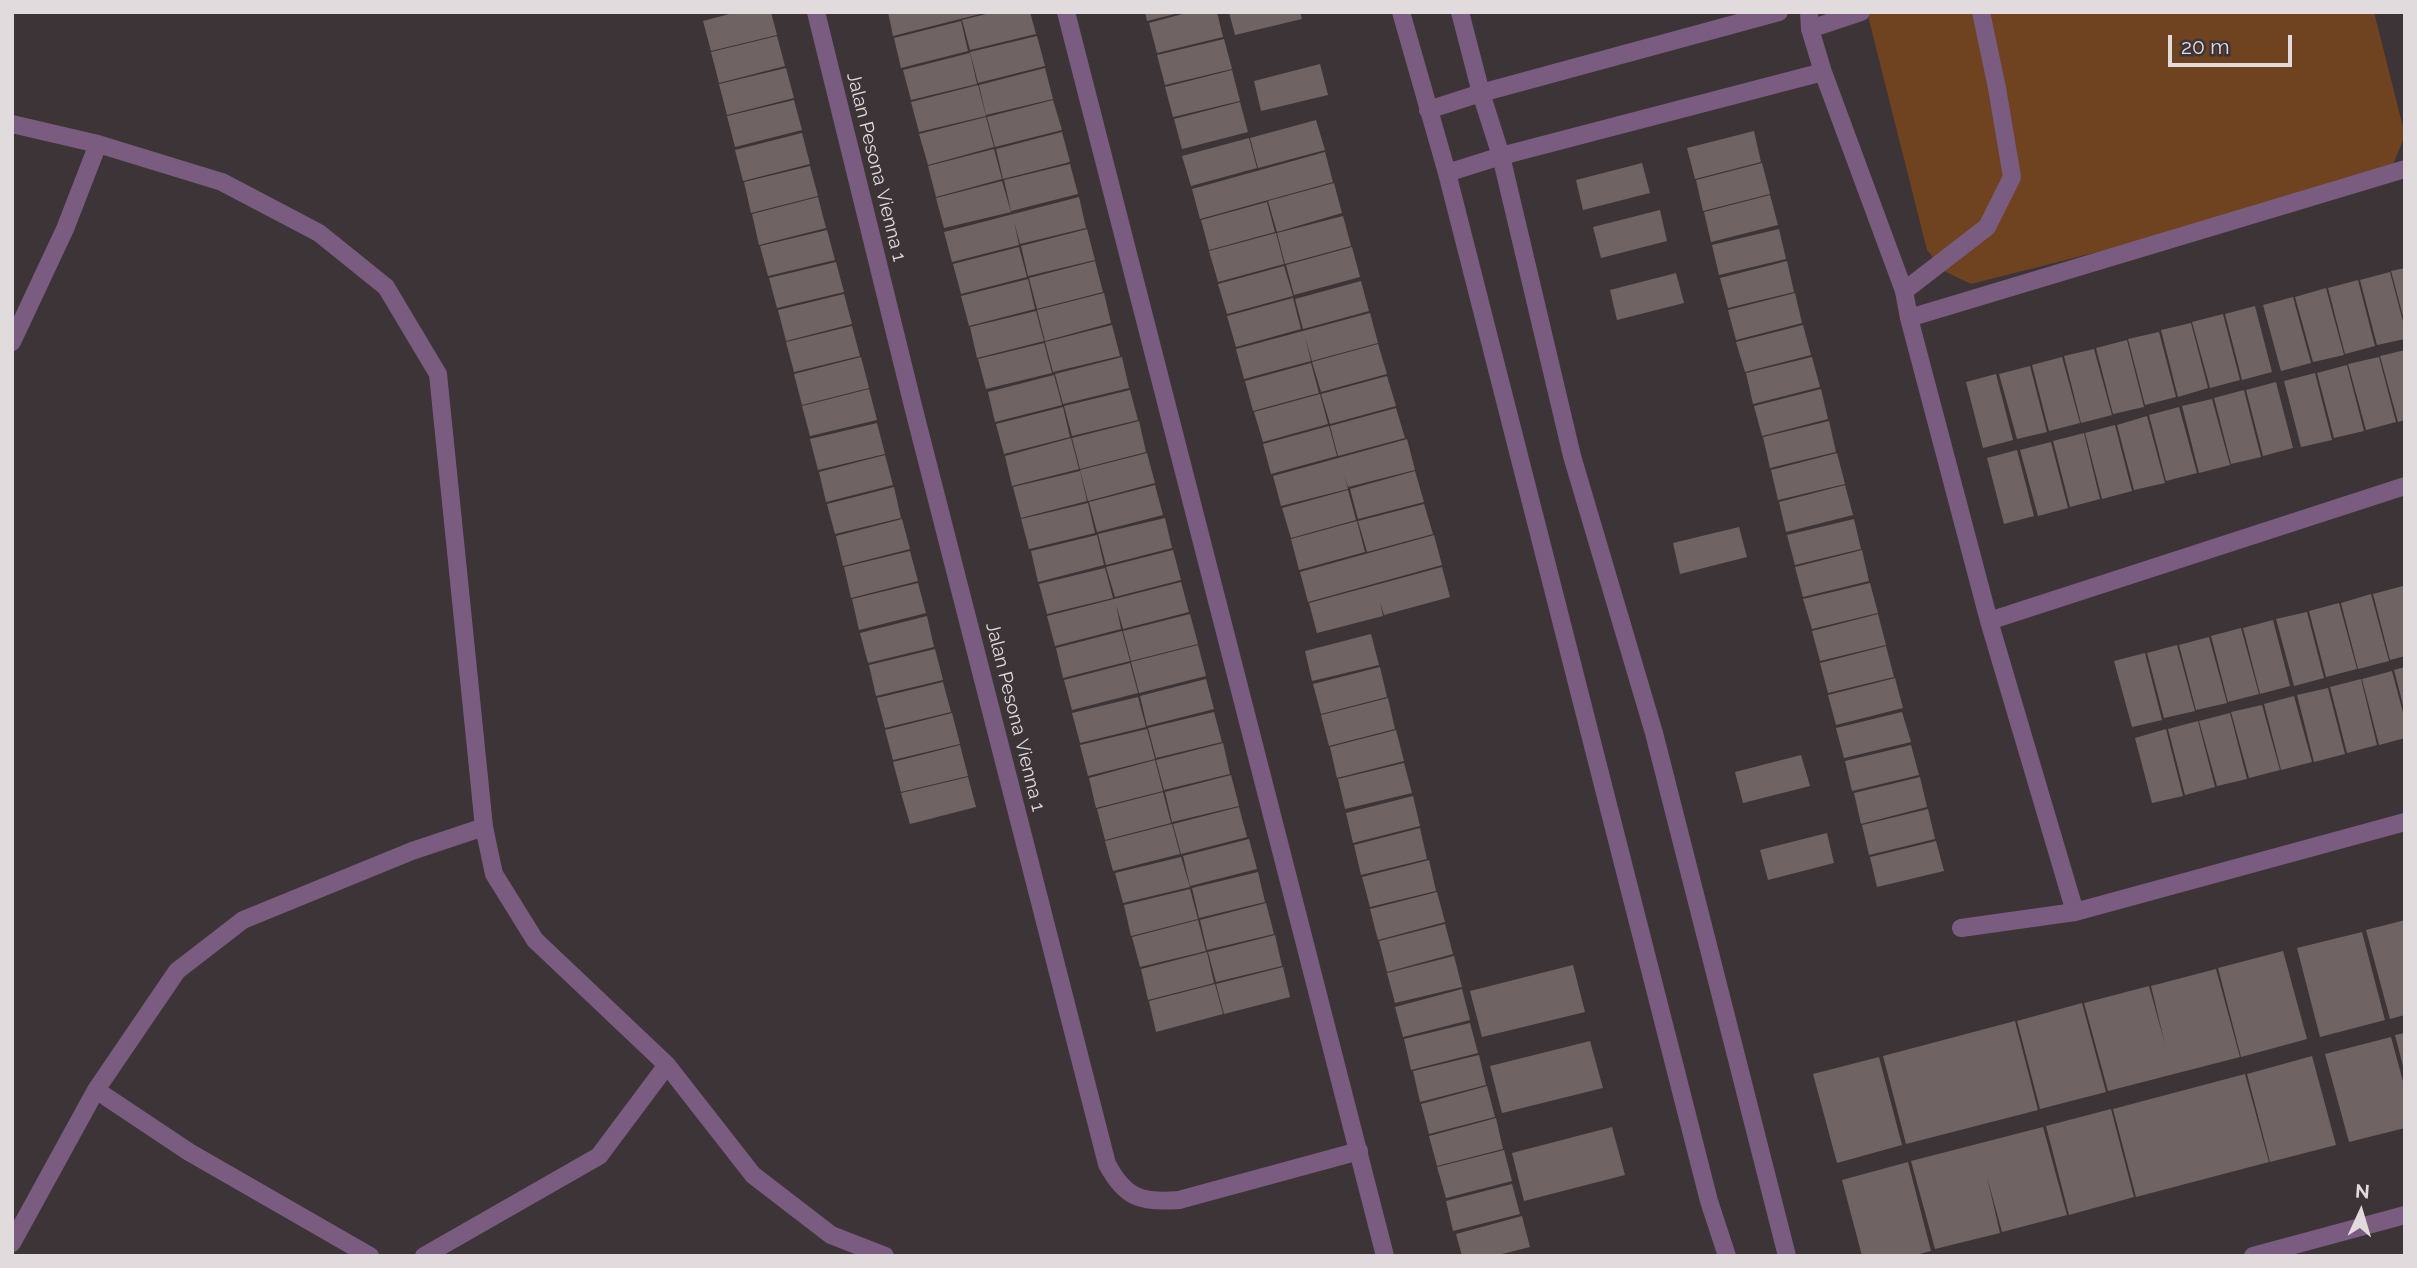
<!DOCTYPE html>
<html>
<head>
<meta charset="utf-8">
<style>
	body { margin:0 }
	#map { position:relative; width:2417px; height:1268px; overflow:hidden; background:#3d3437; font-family:Raleway,sans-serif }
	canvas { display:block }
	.frame { position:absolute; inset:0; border:14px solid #e1dbdd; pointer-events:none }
	.north { position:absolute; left:2326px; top:1177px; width:70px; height:70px; -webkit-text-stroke:5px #3d3437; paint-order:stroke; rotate:4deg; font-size:19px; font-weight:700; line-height:28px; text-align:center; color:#e1dbdd }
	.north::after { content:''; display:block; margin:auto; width:24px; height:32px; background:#e1dbdd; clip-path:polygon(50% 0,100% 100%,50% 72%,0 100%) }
	.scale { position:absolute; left:2168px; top:35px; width:124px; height:32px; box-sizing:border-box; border:4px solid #e1dbdd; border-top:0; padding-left:9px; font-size:21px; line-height:24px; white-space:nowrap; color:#e1dbdd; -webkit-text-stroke:5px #3d3437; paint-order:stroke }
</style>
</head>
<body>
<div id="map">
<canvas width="2417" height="1268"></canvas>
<div class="frame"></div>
<div class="north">N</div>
<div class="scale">20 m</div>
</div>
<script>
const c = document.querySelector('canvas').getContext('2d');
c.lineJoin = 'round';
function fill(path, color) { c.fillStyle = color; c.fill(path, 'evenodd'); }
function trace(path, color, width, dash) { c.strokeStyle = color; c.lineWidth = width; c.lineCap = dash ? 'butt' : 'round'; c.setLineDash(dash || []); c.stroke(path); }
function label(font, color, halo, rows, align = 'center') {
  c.font = font + ' Raleway,sans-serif'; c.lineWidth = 5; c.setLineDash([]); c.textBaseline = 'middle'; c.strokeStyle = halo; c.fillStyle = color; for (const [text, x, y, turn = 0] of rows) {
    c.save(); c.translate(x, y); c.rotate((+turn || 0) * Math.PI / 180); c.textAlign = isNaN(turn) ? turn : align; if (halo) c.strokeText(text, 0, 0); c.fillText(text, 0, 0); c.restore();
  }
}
fill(new Path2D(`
	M1867 12H2374L2405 135 2393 165 2362 185 1971 284 1944 271 1927 250Z`), '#6f4220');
fill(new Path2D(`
	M737 12H771L777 35 711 51 703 21Z
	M888 12H984V13L893 36Z
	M994 12H1030L1036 34 970 50 962 20Z
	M1145 12H1179V13L1147 21Z
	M1190 12H1217L1223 37 1157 53 1149 23Z
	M1229 12H1300L1302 19 1235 35Z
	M961 21 968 51 901 68 894 38Z
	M777 36 785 66 719 83 711 52Z
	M1037 36 1045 66 978 83 970 52Z
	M1224 39 1232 69 1165 85 1157 55Z
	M970 53 977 84 911 100 903 70Z
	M1320 64 1328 95 1261 111 1254 81Z
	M786 68 794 98 727 115 719 84Z
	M1045 68 1053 99 986 115 979 85Z
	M1232 70 1240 101 1173 117 1165 87Z
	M978 85 986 116 919 132 911 102Z
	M794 100 802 130 735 147 727 116Z
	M1053 100 1062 130 995 147 987 117Z
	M1240 102 1248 132 1182 149 1174 119Z
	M986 117 994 147 928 165 919 134Z
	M1316 120 1325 150 1258 168 1250 138Z
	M1754 131 1761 162 1695 179 1687 148Z
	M1062 132 1070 162 1003 179 996 149Z
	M802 133 810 164 743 181 735 150Z
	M1249 138 1257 168 1191 186 1182 156Z
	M994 149 1002 179 936 197 928 166Z
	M1325 152 1333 182 1200 219 1192 189Z
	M1642 163 1650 193 1583 210 1576 180Z
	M1762 163 1770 194 1703 211 1696 180Z
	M1070 164 1078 194 1011 211 1004 180Z
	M810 166 818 196 751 213 744 182Z
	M1002 181 1011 212 944 228 936 198Z
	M1334 183 1342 213 1277 232 1268 201Z
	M1770 195 1778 225 1711 242 1704 212Z
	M818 197 826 228 759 245 752 214Z
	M1079 197 1086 228 1020 244 1014 221 1019 245 952 262 944 232Z
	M1267 202 1275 232 1209 250 1201 220Z
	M1660 210 1667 241 1601 258 1593 227Z
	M1343 216 1351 246 1285 264 1277 233Z
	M1087 229 1095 260 1028 276 1021 246Z
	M1779 229 1786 259 1719 275 1712 245Z
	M827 230 835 260 768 276 760 246Z
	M1276 233 1284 264 1218 282 1209 251Z
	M1019 247 1027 277 961 294 953 264Z
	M1352 247 1360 277 1294 295 1286 265Z
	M1095 261 1103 292 1037 309 1029 278Z
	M1787 261 1794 292 1728 308 1720 278Z
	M836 262 844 292 777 308 769 278Z
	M1284 266 1293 296 1227 314 1218 284Z
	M2405 268V319L2404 320 2391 271Z
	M2390 272 2405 329V339L2377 345 2360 280Z
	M1676 273 1684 303 1617 320 1610 290Z
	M1028 279 1035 309 969 326 961 296Z
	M2358 280 2375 346 2345 354 2328 288Z
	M1361 281 1369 311 1303 329 1295 299Z
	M2326 288 2344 355 2313 362 2295 297Z
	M1104 293 1111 323 1045 341 1037 310Z
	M1795 293 1802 323 1736 340 1728 310Z
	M844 294 852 324 786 341 778 310Z
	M2293 297 2311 363 2281 371 2263 305Z
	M1293 298 1301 329 1236 347 1227 316Z
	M2255 306 2272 372 2242 380 2225 314Z
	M1036 311 1044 341 977 358 970 327Z
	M1370 313 1378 343 1312 361 1305 337 1311 361 1244 379 1236 349Z
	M2223 314 2240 380 2210 388 2192 322Z
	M2191 323 2208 388 2178 397 2161 330Z
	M1112 325 1120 356 1053 372 1045 342Z
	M1803 325 1811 355 1745 372 1736 342Z
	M852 326 860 356 794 372 786 342Z
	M2159 332 2176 397 2145 405 2128 339Z
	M2127 340 2144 407 2113 414 2096 348Z
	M1044 343 1052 373 986 389 978 359Z
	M1378 344 1387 374 1321 392 1312 362Z
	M2094 349 2112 415 2081 423 2064 356Z
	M2405 350V420L2398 422 2380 356Z
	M861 357 869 388 802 405 794 374Z
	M1122 357 1129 388 1063 404 1055 374Z
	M1812 357 1820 387 1753 404 1746 373Z
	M2062 357 2080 423 2049 431 2032 365Z
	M2379 357 2396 422 2366 430 2348 364Z
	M1311 363 1319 393 1253 411 1245 381Z
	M2347 365 2364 431 2334 438 2317 373Z
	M2030 366 2047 432 2017 439 1999 374Z
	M2315 373 2332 440 2301 447 2284 381Z
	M1996 374 2013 440 1983 448 1966 382Z
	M1054 375 1062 405 995 422 988 392Z
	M1387 376 1396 406 1330 424 1321 394Z
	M2276 382 2293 448 2263 456 2246 390Z
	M869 389 877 420 810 436 802 406Z
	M1821 389 1828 419 1762 436 1754 406Z
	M1130 390 1138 420 1072 436 1064 406Z
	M2244 390 2261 457 2231 464 2214 398Z
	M1320 394 1328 424 1263 442 1254 412Z
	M2212 399 2230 465 2199 473 2182 406Z
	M1063 407 1070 437 1004 454 996 424Z
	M2179 407 2197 473 2166 481 2149 415Z
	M1396 408 1405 438 1338 456 1330 426Z
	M2147 416 2165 483 2134 490 2117 425Z
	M1139 421 1146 452 1080 469 1072 438Z
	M1829 421 1836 452 1770 468 1763 437Z
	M877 423 885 454 818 470 810 439Z
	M2115 425 2132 491 2102 499 2085 433Z
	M1329 426 1337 456 1271 474 1263 444Z
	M2084 433 2100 499 2070 507 2053 441Z
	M1071 438 1079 469 1012 486 1005 456Z
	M1407 439 1415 470 1348 487 1344 475 1348 489 1281 506 1273 476Z
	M2051 442 2068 508 2038 516 2020 450Z
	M2017 450 2034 516 2004 524 1987 458Z
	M1147 453 1155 483 1088 501 1080 470Z
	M1837 453 1845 484 1778 500 1771 470Z
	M885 455 893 485 826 502 819 472Z
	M1080 471 1087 501 1021 518 1013 487Z
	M1415 471 1424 502 1358 519 1350 489Z
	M1155 485 1163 515 1097 532 1089 502Z
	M1845 485 1853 515 1786 532 1779 502Z
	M894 487 901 518 835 534 827 504Z
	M1348 490 1356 520 1291 538 1282 508Z
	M1088 503 1095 533 1029 549 1021 519Z
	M1424 504 1433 534 1367 552 1358 521Z
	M1165 518 1172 548 1106 565 1098 534Z
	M902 519 910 549 843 566 836 536Z
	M1854 519 1861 549 1795 565 1787 535Z
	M1357 521 1365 552 1299 570 1291 539Z
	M1739 527 1747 557 1680 574 1673 543Z
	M1097 535 1104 565 1038 582 1031 551Z
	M1434 535 1442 565 1308 602 1300 572Z
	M1173 550 1181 580 1115 597 1106 567Z
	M1862 550 1869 581 1803 597 1795 567Z
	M910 551 918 581 851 598 844 567Z
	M1442 567 1450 597 1384 615 1380 602 1383 616 1317 633 1309 603Z
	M1105 568 1113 598 1047 614 1039 584Z
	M1181 582 1189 612 1123 629 1116 604 1121 629 1055 646 1047 616Z
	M918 583 926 613 859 630 852 599Z
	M1870 583 1878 613 1812 629 1803 599Z
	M2403 586 2405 656 2390 660 2373 594Z
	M2371 594 2389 661 2358 669 2341 603Z
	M2339 603 2357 669 2326 677 2309 611Z
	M2307 612 2324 678 2294 686 2276 619Z
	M1190 614 1198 644 1131 661 1123 631Z
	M1878 614 1886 645 1820 661 1812 631Z
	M927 616 934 647 868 663 860 633Z
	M2273 620 2290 686 2260 694 2243 628Z
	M2241 628 2259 694 2228 702 2211 636Z
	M1122 631 1130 661 1063 678 1056 648Z
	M1371 634 1379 665 1312 681 1305 651Z
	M2209 637 2227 703 2196 710 2179 645Z
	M1198 645 1206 676 1139 693 1131 662Z
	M2177 645 2195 711 2164 718 2147 653Z
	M1886 646 1894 677 1828 693 1820 663Z
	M935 649 943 680 876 696 869 665Z
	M2145 653 2162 720 2132 727 2114 661Z
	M1130 663 1138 693 1072 710 1064 680Z
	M1380 667 1387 697 1321 714 1313 684Z
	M2405 667V708L2404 709 2394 670Z
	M2392 671 2405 720V738L2379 745 2362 679Z
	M1895 678 1903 708 1836 725 1828 695Z
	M1206 679 1214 709 1147 726 1140 696Z
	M2361 679 2377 745 2347 753 2330 687Z
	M943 682 951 712 885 728 877 698Z
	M2328 688 2345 754 2314 762 2297 695Z
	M2294 696 2312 762 2281 770 2264 704Z
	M1138 697 1146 727 1080 743 1072 713Z
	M1388 698 1395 729 1329 746 1321 715Z
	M2262 705 2280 770 2249 778 2231 712Z
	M1214 712 1222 742 1156 758 1148 728Z
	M1902 712 1911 742 1844 758 1836 728Z
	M952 713 960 744 893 760 885 730Z
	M2230 713 2247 779 2217 786 2199 721Z
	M2198 721 2215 787 2185 795 2168 729Z
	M1147 729 1155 759 1088 776 1080 745Z
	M2166 729 2183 796 2152 803 2135 738Z
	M1396 730 1404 761 1337 778 1330 747Z
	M1223 743 1230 774 1164 790 1156 760Z
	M960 745 968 776 901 792 893 762Z
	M1911 745 1919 775 1852 791 1845 761Z
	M1801 755 1810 786 1743 803 1735 772Z
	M1155 760 1163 791 1096 808 1089 778Z
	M1404 763 1412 793 1345 809 1338 779Z
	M1231 775 1239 806 1172 822 1165 792Z
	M968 777 976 807 910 824 901 793Z
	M1920 777 1927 807 1861 824 1854 793Z
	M1163 792 1171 823 1105 840 1097 809Z
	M1413 796 1420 826 1353 843 1346 813Z
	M1239 807 1247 837 1181 854 1173 824Z
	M1928 809 1935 839 1869 855 1862 825Z
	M1172 824 1180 854 1113 871 1105 841Z
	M1420 828 1427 859 1361 875 1354 845Z
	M1827 833 1834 863 1768 880 1760 850Z
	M1249 839 1257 869 1190 886 1183 856Z
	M1936 841 1944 871 1877 887 1870 857Z
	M1181 857 1190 887 1123 903 1115 873Z
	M1429 860 1436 891 1370 907 1362 877Z
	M1258 872 1265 902 1199 918 1192 888Z
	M1190 889 1198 919 1131 936 1124 905Z
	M1437 892 1445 922 1378 940 1370 909Z
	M1266 903 1274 934 1207 950 1200 920Z
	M1198 920 1206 951 1140 967 1132 937Z
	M2405 920V1015L2390 1019 2366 930Z
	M1445 924 1453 954 1387 972 1379 941Z
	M2362 932 2385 1020 2320 1037 2297 948Z
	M1275 935 1282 966 1216 982 1208 952Z
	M2283 951 2307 1039 2241 1057 2218 968Z
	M1207 952 1214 983 1148 1000 1141 969Z
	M1454 956 1462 987 1395 1003 1387 973Z
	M1573 965 1585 1012 1482 1037 1470 991Z
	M1283 967 1290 997 1224 1014 1216 984Z
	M2216 969 2240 1057 2108 1091 2084 1003 2149 986 2165 1044 2151 986Z
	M1215 984 1223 1014 1156 1032 1149 1001Z
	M1462 989 1470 1020 1403 1037 1395 1007Z
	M2082 1003 2106 1092 2040 1109 2017 1021Z
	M2015 1021 2038 1110 1906 1144 1883 1056Z
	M1470 1023 1478 1053 1411 1070 1404 1039Z
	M2405 1033V1070H2404L2395 1035Z
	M2391 1037 2405 1089V1128L2349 1142 2325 1054Z
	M1590 1041 1603 1088 1502 1113 1490 1066Z
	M1479 1055 1486 1085 1420 1102 1413 1071Z
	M2312 1056 2336 1145 2270 1162 2247 1074Z
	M1879 1057 1902 1145 1837 1163 1813 1074Z
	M2245 1074 2269 1162 2136 1197 2113 1109Z
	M1487 1086 1495 1117 1429 1134 1421 1104Z
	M2111 1109 2134 1197 2069 1215 2046 1126Z
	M1496 1118 1503 1149 1437 1166 1429 1136Z
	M1612 1127 1625 1175 1524 1201 1512 1153Z
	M2043 1127 2067 1215 2002 1232 1987 1177 2000 1233 1935 1249 1911 1161Z
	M1504 1150 1512 1181 1446 1198 1437 1167Z
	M1908 1162 1931 1251 1912 1256H1862L1842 1180Z
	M1512 1184 1520 1214 1453 1231 1446 1201Z
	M1522 1216 1530 1247 1494 1256H1462L1456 1234Z`), '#6f6463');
trace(new Path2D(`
	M1810 29 1861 12
	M1904 291 1987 227 2012 177 1997 88 1981 12`), '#7a5c81', 18);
trace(new Path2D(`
	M816 12 914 410 1107 1164C1125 1198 1141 1203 1179 1200L1359 1151
	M1066 12 1385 1256
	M1401 12 1447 173 1709 1201 1727 1256
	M1460 12 1481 93 1501 156 1572 456 1654 733 1787 1256
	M1809 12 1810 29 1823 72 1904 291 1909 318 1989 621 2075 912
	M1428 110 1481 93 1779 12
	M12 124 98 144 222 182 319 233 386 287 438 374 484 827 494 874 535 940 667 1065 753 1175 831 1235 885 1256
	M1447 173 1501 156 1823 72
	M1909 318 2405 169
	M12 342 65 229 98 144
	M1989 621 2405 486
	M1961 928 2075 912 2405 822
	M96 1090 189 1152 370 1256
	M12 1243 96 1090 177 971 243 920 412 851 484 827
	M424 1256 599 1156 667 1065
	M2253 1256 2405 1215`), '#7a5c81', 18);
label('19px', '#e1dbdd', '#3d3437', [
	["Jalan Pesona Vienna 1",876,167,76],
	["Jalan Pesona Vienna 1",1015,717,76]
]);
</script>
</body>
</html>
